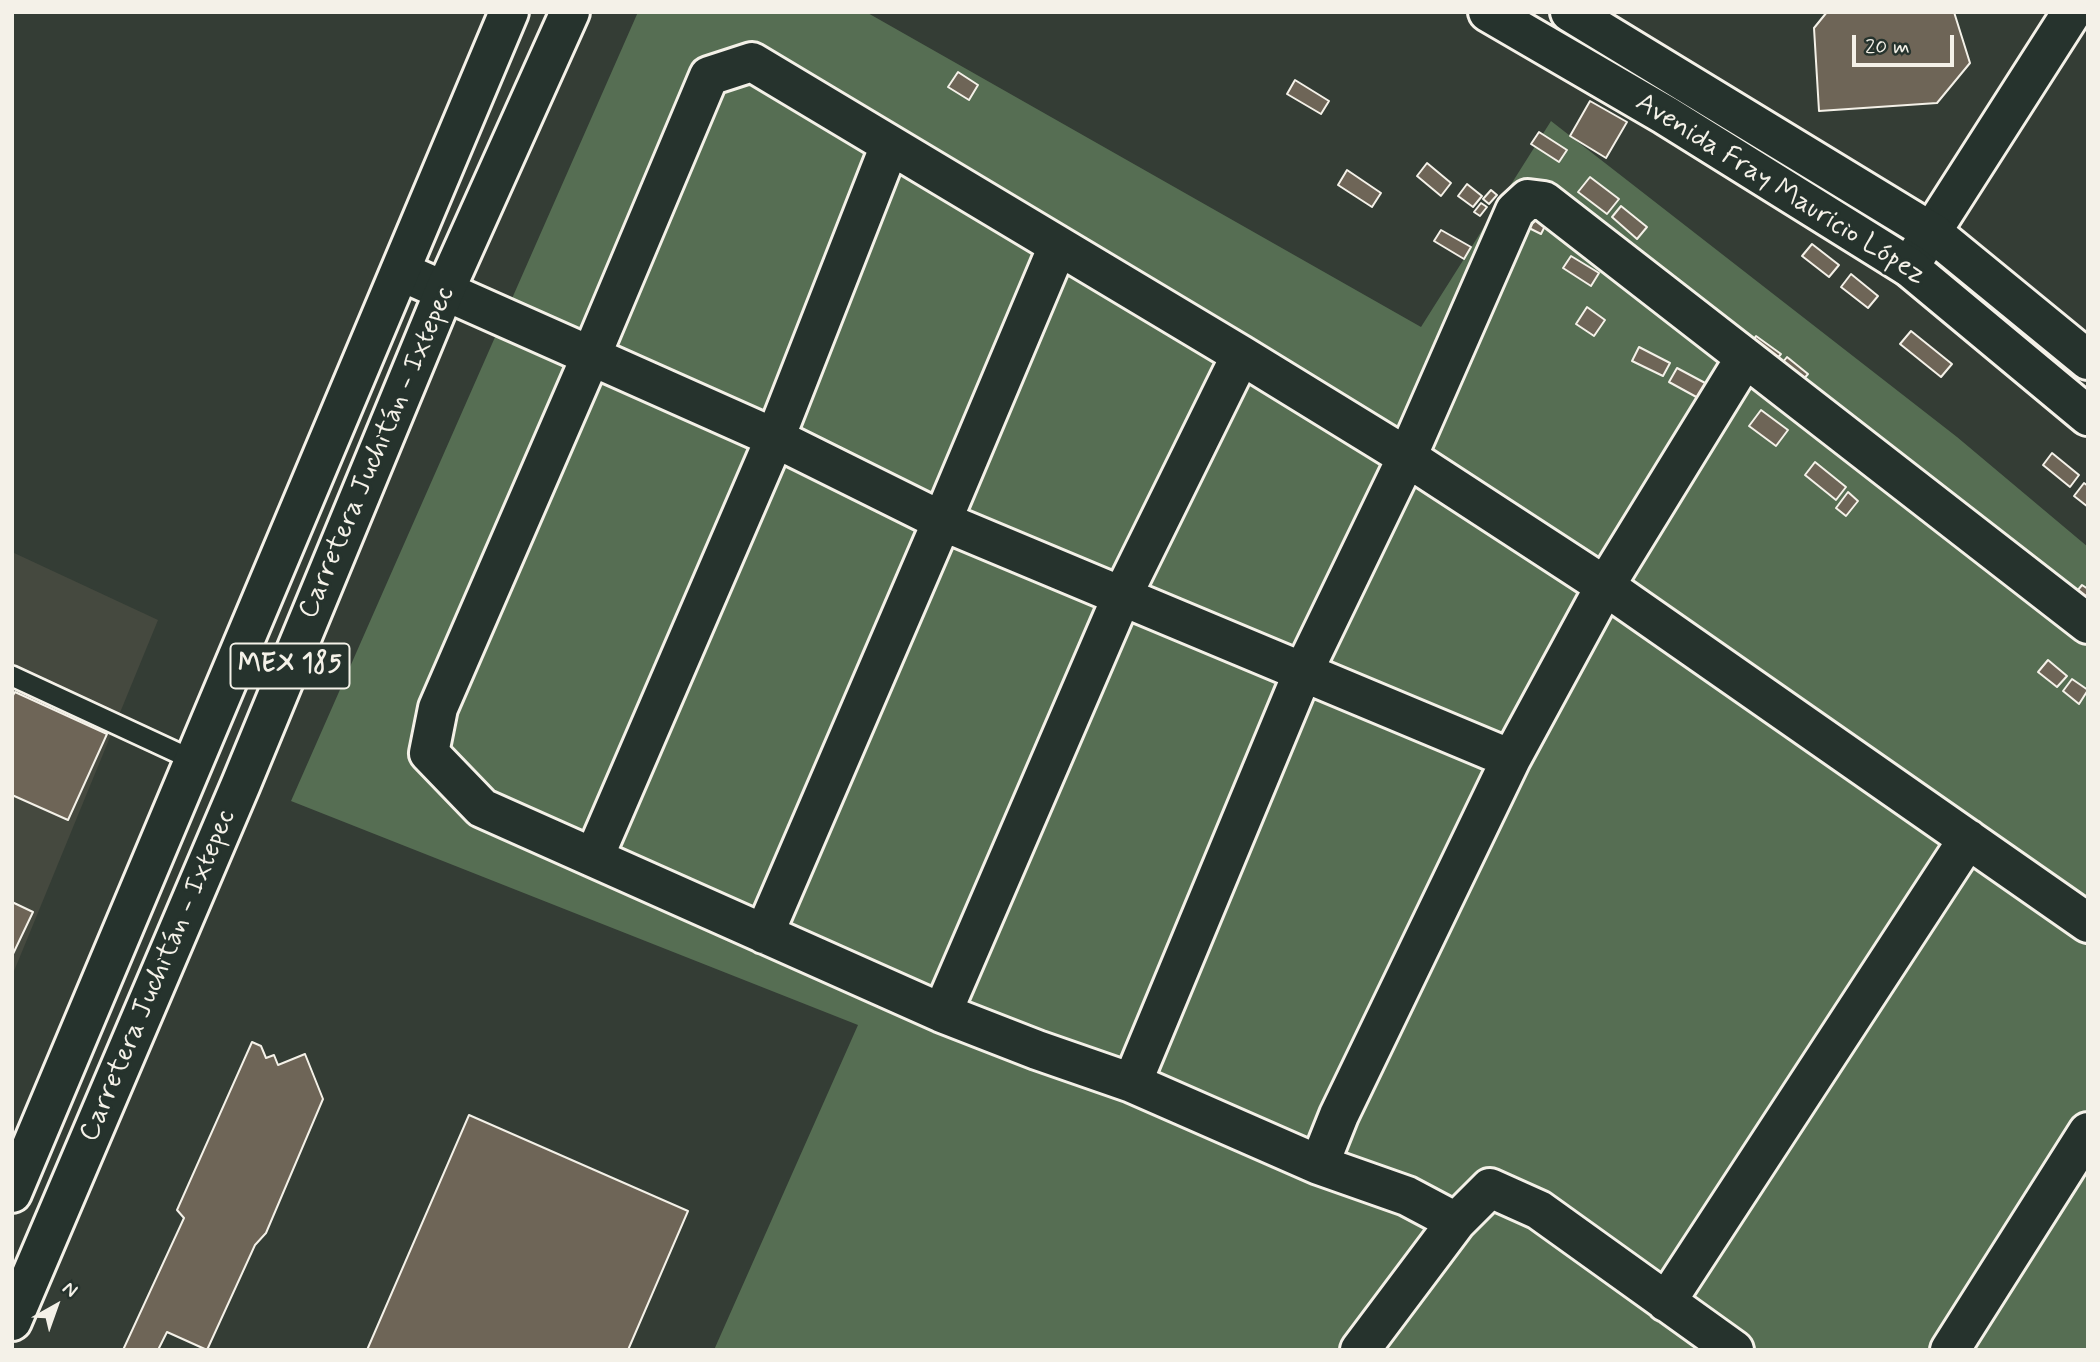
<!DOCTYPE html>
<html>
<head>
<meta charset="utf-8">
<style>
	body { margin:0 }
	#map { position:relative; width:2100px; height:1362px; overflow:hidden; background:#343d35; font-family:Mynerve,sans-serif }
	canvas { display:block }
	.frame { position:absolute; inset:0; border:14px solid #f4f1e8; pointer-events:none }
	.north { position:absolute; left:21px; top:1271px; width:70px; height:70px; -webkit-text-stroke:5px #26332d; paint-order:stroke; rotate:40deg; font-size:19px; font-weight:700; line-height:28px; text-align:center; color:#f4f1e8 }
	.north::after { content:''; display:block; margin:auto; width:24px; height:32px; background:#f4f1e8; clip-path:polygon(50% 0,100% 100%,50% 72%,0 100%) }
	.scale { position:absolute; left:1852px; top:35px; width:102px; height:32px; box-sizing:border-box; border:4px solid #f4f1e8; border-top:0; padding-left:9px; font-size:21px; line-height:24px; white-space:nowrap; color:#f4f1e8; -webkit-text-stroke:5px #26332d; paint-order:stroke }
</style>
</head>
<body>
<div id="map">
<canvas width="2100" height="1362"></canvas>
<div class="frame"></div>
<div class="north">N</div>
<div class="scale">20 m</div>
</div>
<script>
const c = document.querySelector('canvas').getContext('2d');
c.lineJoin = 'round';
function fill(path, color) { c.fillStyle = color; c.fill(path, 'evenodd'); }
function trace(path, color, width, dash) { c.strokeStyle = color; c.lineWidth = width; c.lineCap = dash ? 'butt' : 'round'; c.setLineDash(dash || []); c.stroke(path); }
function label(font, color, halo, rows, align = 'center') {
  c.font = font + ' Mynerve,sans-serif'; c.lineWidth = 6; c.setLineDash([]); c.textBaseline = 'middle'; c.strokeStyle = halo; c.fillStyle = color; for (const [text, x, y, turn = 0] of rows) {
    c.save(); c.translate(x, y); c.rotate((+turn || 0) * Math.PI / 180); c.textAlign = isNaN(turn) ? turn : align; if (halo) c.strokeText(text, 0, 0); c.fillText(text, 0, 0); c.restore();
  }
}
fill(new Path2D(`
	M12 552 158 620 12 976Z`), '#45493f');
fill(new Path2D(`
	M638 12H866L1421 327 1551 121 1957 437 2088 547V1350H714L858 1025 291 801Z`), '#566e53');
const building = new Path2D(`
	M1827 12H1954L1970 63 1937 103 1819 111 1814 28Z
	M958 72 978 85 969 100 948 87Z
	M1295 80 1329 101 1321 114 1287 94Z
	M1590 101 1627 122 1606 158 1570 136Z
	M1539 132 1567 150 1559 162 1531 144Z
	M1427 163 1451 183 1441 196 1417 176Z
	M1347 170 1381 193 1372 207 1338 185Z
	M1590 177 1619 199 1607 214 1578 192Z
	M1467 184 1482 196 1473 207 1458 196Z
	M1491 190 1497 195 1489 204 1483 199Z
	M1481 203 1487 207 1480 216 1474 212Z
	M1621 206 1647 227 1637 239 1612 217Z
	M1525 211 1547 222 1541 234 1519 223Z
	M1441 230 1471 247 1464 259 1434 241Z
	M1812 244 1839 265 1829 277 1802 256Z
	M1571 256 1599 273 1591 286 1563 268Z
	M1851 274 1878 296 1868 308 1841 287Z
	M1587 307 1605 320 1594 336 1576 324Z
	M1911 331 1952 364 1941 377 1900 344Z
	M1756 336 1781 354 1771 366 1747 349Z
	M1639 347 1670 363 1663 376 1632 361Z
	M1787 357 1808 374 1796 388 1776 371Z
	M1677 368 1707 384 1700 399 1669 382Z
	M1761 410 1788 430 1776 446 1749 426Z
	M2052 453 2079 475 2070 487 2043 465Z
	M1815 462 1846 487 1836 500 1805 475Z
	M2084 483 2088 486V507L2074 496Z
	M1848 492 1858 501 1846 516 1836 508Z
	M2082 585 2088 589V608L2073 596Z
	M2048 660 2067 676 2057 687 2038 672Z
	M2072 679 2088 690 2079 704 2063 691Z
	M15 692 107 734 68 820 12 795V697Z
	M12 902 33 912 12 956Z
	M252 1042 261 1046 266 1058 274 1055 278 1065 305 1054 323 1099 266 1233 255 1245 207 1350 167 1332 158 1350H123L184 1218 177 1210Z
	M469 1115 688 1211 628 1350H367Z`);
fill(building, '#6e6557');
trace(building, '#f4f1e8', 2);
const lane = new Path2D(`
	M12 676 193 760`);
const street = new Path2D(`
	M1909 267 2072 12
	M402 272 591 356 709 76 752 62 1241 355 1407 457 1605 586 1511 759
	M1745 358 1605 586 2088 923
	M594 857 775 438 890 145
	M764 934 942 521 1058 246
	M942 1013 1122 596 1241 355
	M1132 1083 1303 672 1407 457 1515 211 1528 199 1544 201 2088 624
	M1319 1165 1339 1115 1511 759 942 521 775 438 591 356 438 708 429 753 482 808 942 1013 1037 1050 1132 1083 1319 1165 1407 1196 1456 1222
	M1666 1302 1968 839
	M1360 1350 1456 1222 1490 1188 1539 1210 1734 1350
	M1950 1350 2088 1132`);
const secondary = new Path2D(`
	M1488 12 1665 115 1909 267 2088 416
	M1570 12 1933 233 2088 360`);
const primary = new Path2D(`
	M12 1193 509 12
	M12 1321 241 784 445 290 570 12`);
trace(lane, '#f4f1e8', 24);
trace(street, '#f4f1e8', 44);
trace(secondary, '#f4f1e8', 44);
trace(primary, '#f4f1e8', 44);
trace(lane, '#26332d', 19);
trace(street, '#26332d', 38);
trace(secondary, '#26332d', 38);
trace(primary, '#26332d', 38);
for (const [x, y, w] of [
	[290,666,119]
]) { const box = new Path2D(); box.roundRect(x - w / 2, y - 22.5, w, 45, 5); c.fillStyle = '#26332d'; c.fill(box); trace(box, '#f4f1e8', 2); }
label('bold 26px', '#f4f1e8', null, [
	["MEX 185",290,666]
]);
label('28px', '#f4f1e8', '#26332d', [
	["Avenida Fray Mauricio López",1780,190,32],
	["Carretera Juchitán - Ixtepec",378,453,-67],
	["Carretera Juchitán - Ixtepec",159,976,-67]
]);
</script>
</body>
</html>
